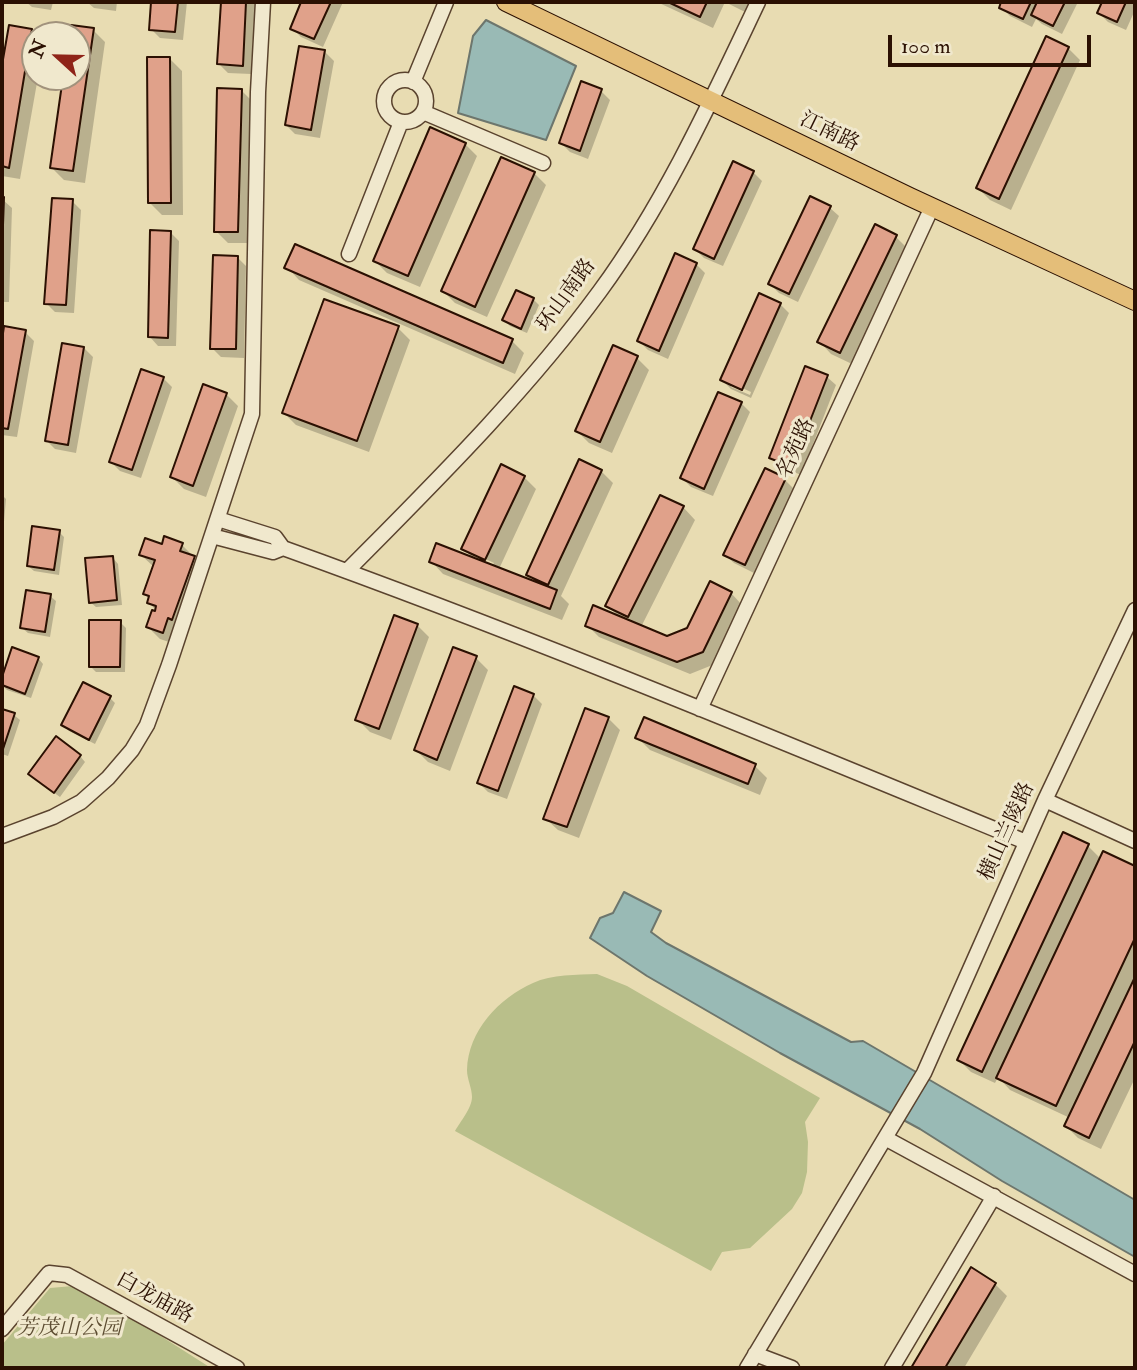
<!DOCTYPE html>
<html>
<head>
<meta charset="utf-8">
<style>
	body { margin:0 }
	#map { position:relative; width:1137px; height:1370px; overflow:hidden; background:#e8dcb2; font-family:"IM FELL Double Pica",serif }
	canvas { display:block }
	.frame { position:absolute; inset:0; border:4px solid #2b1002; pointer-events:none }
	.north { position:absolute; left:21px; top:21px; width:70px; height:70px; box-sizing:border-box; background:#f0e8cd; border:2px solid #a1927c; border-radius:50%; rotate:292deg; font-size:19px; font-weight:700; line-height:28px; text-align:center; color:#2b1002 }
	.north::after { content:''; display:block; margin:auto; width:24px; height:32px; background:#8f2418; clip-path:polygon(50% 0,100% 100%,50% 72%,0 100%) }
	.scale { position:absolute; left:888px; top:35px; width:203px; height:32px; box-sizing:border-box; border:4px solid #2b1002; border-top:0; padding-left:9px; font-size:21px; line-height:24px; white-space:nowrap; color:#2b1002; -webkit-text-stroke:5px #f0e8cd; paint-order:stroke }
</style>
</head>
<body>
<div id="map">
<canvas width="1137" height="1370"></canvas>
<div class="frame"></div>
<div class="north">N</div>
<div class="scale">100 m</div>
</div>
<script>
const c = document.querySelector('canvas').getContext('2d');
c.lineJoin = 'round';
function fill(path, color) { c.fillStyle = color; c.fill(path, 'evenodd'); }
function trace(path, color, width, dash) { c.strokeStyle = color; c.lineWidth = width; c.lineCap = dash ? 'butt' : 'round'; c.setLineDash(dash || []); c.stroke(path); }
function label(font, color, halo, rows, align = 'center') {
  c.font = font + ' "IM FELL Double Pica","Noto Serif SC",serif'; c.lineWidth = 6; c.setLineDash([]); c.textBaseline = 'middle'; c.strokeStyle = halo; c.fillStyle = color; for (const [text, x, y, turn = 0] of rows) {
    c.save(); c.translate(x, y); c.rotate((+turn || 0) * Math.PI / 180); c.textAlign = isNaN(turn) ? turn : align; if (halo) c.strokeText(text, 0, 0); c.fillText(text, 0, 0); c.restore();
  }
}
fill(new Path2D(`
	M597 974 627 986 820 1098 805 1122 808 1142 807 1172 802 1193 792 1209 750 1248 722 1252 711 1271 455 1131C460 1122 472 1108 472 1097 472 1088 467 1079 467 1070 468 1031 499 998 533 983 552 974 577 975 597 974Z
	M73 1286 123 1312 211 1368H2V1345L50 1288Z`), '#b9bf8a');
const water = new Path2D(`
	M486 20 576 66 546 140 458 113 473 36Z
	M624 892 661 911 651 932 666 943 851 1042 863 1041 1135 1200V1257L1002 1181 920 1129 780 1053 647 976 590 938 600 918 613 913Z`);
fill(water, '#99bab5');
trace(water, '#6d766d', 2);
fill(new Path2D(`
	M26 2H53L51 10 32 7Z
	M87 2H117L116 11 94 8Z
	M153 2H187L183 40 160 38 151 29Z
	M222 2H255L251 74 228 73 219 64Z
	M303 2H343L323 47 301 37 292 28Z
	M657 2H755L749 14 725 2 713 28Z
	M1003 2H1078L1062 34 1042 24 1036 19 1032 27 1010 16 1001 7Z
	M1104 2H1135V10L1126 30 1108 22 1099 13Z
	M10 27 31 31 35 35V77H38L20 179 2 176V76Z
	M93 30 105 42 85 183 64 180 52 168 65 77H77V35H71Z
	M1068 48 1080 60 1011 210 990 200 978 188Z
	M325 52 334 61 320 138 295 134 286 125Z
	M170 59 182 71 183 215H162L150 203Z
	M241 90 254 103 250 243H228L216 231Z
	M601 91 610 100 588 159 570 152 561 143Z
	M465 144 477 156 420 287 387 273 375 261Z
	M753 172 762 181 723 266 704 258 695 249Z
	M534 173 546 185 487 317 455 303 443 291Z
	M2 199 12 208 9 302H2Z
	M72 201 81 210 74 313 55 312 46 303Z
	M830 208 839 216 798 302 779 293 770 284Z
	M170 232 179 241 176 346H158L150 337Z
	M896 237 908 249 852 364 831 354 819 341Z
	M676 255 696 264 705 273 668 359 648 350 639 341Z
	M237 257 246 266 244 358 221 357 212 348Z
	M287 267 512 341 524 353 515 374 299 280Z
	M533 299 539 305 527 333 510 326 504 320Z
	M780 304 789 313 751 398 731 389 722 380ZM731 383 751 392 750 395 731 387Z
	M6 328 25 332 34 341 17 437 2 435V350Z
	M398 328 410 340 369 452 296 425 284 413Z
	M84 348 93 357 76 453 55 449 46 440Z
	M637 358 649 370 612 453 589 443 577 431Z
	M827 377 836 385 801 475 780 466 771 457Z
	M163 378 172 387 141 478 120 471 111 462Z
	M226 394 238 406 206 497 184 489 172 477Z
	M741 403 750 412 713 496 691 487 682 478Z
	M601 471 613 483 561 596 569 604 562 620 443 574 431 561 474 559 463 549 524 477 536 489 499 569 538 585 528 574ZM475 554 494 563 492 566 475 558Z
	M785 480 794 489 754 573 734 563 725 555Z
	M2 495 6 499 3 533H2Z
	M683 507 695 520 641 627 667 637 689 629 731 593 743 606 715 664 690 674 599 637 587 625 620 618 607 605Z
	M59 532 64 537 59 575 34 571 28 566Z
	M182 545 206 569 175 644 160 639 148 627 156 613V610L149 603 150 599 145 594 154 567 141 555 163 546Z
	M113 558 118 564 122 605 96 607 90 602Z
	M50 596 56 601 50 637 28 633 22 628Z
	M120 622 126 628 125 672H96L90 666Z
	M417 625 429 637 391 740 370 732 357 719Z
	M13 649 38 658 43 664 31 698 7 690 2 685Z
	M476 658 488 670 450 771 428 762 416 750Z
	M533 695 542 704 507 799 488 792 479 783Z
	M110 698 115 703 95 744 69 731 63 725Z
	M2 711 14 715 20 720 8 756 2 754Z
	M608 718 620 730 579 838 558 830 545 818Z
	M637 737 755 766 767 778 760 795 650 750Z
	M80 756 85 762 60 797 36 780Z
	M1088 846 1101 859 1104 854 1135 868V1078L1101 1149 1078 1138 1066 1126 1070 1118 1010 1090 998 1077 995 1083 971 1072 959 1060Z
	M972 1270 995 1284 1007 1296 964 1368H913Z`), '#0003');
const building = new Path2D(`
	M151 2H178L175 32 149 30Z
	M221 2H246L243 66 217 64Z
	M301 2H331L314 39 290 29Z
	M668 2H707L700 17Z
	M1001 2H1031L1023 19 999 8Z
	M1037 2H1065L1053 26 1031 15Z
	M1102 2H1126L1117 22 1097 13Z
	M9 25 32 29 9 168 2 166V65Z
	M71 25 94 28 73 171 50 168 63 77H77V35H69Z
	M1046 36 1069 47 999 199 976 188Z
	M299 46 325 50 311 130 285 125Z
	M147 57H170L171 203H148Z
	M581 81 602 89 580 151 559 143Z
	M217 88 242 89 238 232H214Z
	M430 127 466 143 408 276 373 261Z
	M501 157 535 172 475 307 441 291Z
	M733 161 754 171 714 259 693 249Z
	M810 196 831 206 789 294 768 284Z
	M2 197H4L2 253Z
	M52 198 73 199 66 305 44 304Z
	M875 224 897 235 840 353 817 342Z
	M150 230 171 231 168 338 148 337Z
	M295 244 513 339 503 363 284 268Z
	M675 253 697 263 659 351 637 341Z
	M213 255 238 256 236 349H210Z
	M516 290 534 298 521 329 502 320Z
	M759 293 781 303 742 390 720 380Z
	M324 299 399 326 357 441 282 413Z
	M4 326 26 330 8 429 2 428V340Z
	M62 343 84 347 68 445 45 441Z
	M613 345 638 356 600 442 575 431Z
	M805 366 828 375 792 467 769 458Z
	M141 369 164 377 132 470 109 462Z
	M203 384 227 393 193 486 170 477Z
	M718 392 742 402 704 489 680 478Z
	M579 459 602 470 548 585 526 575Z
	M501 464 525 476 485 560 461 549Z
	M765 468 786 478 745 565 723 555Z
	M660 495 684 506 628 617 605 606Z
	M32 526 60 530 54 570 27 566Z
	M164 536 183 543 180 551 195 556 172 620 168 618 163 633 146 627 152 610 155 611 156 606 147 603 149 596 143 594 155 560 139 555 145 538 162 544Z
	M436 543 557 590 550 609 429 562Z
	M113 556 117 600 89 603 85 558Z
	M710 581 732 592 703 652 677 662 585 626 593 605 667 636 687 628Z
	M26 590 51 594 45 632 20 628Z
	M394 615 418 624 379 729 355 720Z
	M89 620H121L120 667H89Z
	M12 647 39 657 25 694 2 685V677Z
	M453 647 477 656 437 760 414 750Z
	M83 682 111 696 89 740 61 725Z
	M514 686 534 694 498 791 477 783Z
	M585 708 609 717 567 827 543 819Z
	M2 709 15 713 2 752Z
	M644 717 756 764 748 784 635 738Z
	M56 736 81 755 54 793 28 774Z
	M1063 832 1089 844 982 1072 957 1060Z
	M1103 851 1135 866V938L1056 1106 996 1078Z
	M1135 977V1041L1089 1138 1064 1126Z
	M971 1267 996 1283 945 1368H911Z`);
fill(building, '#e0a18a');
trace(building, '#2b1002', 2);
const minor = new Path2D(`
	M384 101a21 21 0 1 1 42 0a21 21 0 1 1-42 0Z
	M413 82 446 2
	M423 112 543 163
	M349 254 401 122
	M212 536 273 552 283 548 275 537 218 519
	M283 548C534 638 780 741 1026 842
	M347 571C435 482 526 392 600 291 665 202 711 101 758 2
	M700 709 932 207
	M1045 800 1135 841
	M2 836 53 817 81 802 108 778 132 750 147 725 169 665 252 414 258 92 263 2
	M885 1138 1135 1274
	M2 1329 49 1273 67 1275 237 1368
	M755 1354 792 1368
	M747 1368 924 1073 1045 800 1135 610
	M892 1368 994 1196`);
const major = new Path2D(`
	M506 2 910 197 1135 301`);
trace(minor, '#5a432e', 17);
trace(major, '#2b1002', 20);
trace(minor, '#f0e8cd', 14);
trace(major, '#e4be79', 18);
label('21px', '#2b1002', '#f0e8cd', [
	["江南路",829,133,26],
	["环山南路",567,296,-54],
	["名苑路",797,449,-66],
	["横山兰陵路",1008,832,-66],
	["白龙庙路",154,1299,29]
]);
label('italic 21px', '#5d4d32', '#f0e8cd', [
	["芳茂山公园",69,1329]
]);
</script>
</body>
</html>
